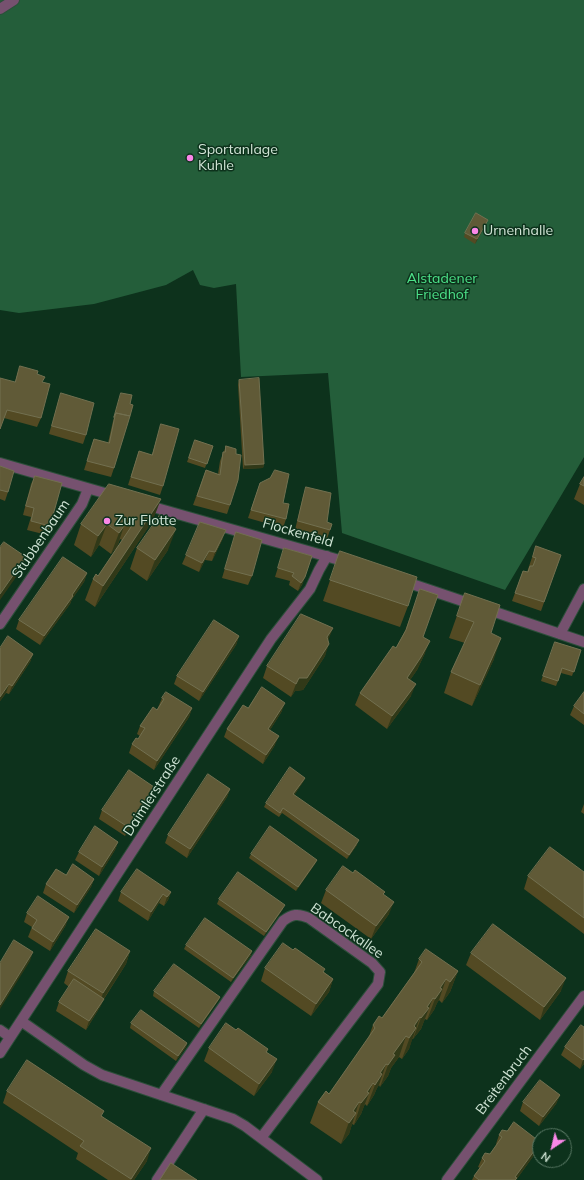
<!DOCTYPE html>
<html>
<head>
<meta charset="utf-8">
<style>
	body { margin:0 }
	#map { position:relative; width:584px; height:1180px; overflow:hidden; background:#0d321c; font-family:Mulish,sans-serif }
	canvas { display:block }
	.north { position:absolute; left:532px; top:1128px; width:40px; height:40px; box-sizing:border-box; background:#0d321c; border:1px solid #5b7a66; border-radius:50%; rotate:215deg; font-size:11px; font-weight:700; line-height:16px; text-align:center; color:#d1e5d6 }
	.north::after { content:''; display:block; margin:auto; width:14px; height:18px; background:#fa87e8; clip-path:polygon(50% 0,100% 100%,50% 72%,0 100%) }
</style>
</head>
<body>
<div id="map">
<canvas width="584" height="1180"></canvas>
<div class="north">N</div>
</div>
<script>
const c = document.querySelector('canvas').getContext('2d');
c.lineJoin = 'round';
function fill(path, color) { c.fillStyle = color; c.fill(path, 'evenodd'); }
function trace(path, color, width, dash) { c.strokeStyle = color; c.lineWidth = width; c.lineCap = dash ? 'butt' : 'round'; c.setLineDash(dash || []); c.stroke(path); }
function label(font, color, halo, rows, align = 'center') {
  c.font = font + ' Mulish,sans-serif'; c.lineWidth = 3; c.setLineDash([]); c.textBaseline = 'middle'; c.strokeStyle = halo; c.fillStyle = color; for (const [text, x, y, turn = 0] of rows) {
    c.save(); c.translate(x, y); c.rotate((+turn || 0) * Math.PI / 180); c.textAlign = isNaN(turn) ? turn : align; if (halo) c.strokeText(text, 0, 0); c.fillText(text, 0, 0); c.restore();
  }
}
fill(new Path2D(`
	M0 0H584V457L505 590 342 533 328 373 241 377 236 284 214 288 200 285 193 270 166 285 94 304 19 313 0 310Z`), '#245e3a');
const minor = new Path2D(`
	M0 9 14 0
	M0 463 115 496
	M146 505 350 563
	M403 581 584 642
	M0 624 82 504 88 489
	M560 634 584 589
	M21 1021 84 1065 102 1075 233 1119 245 1126 317 1180
	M0 1030 10 1037
	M0 1053 271 639 310 589 319 570 327 556
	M161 1095 283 921C292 914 298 913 309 918L372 963 380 972 378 984 261 1138
	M157 1180 204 1109
	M447 1180 584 996`);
trace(minor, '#2c4f3a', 12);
trace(minor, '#76516f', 10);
fill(new Path2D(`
	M486 224 475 244 464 237 465 233Z
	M20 366 37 374 42 383 41 418 37 427 4 418Z
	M239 380 264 464 263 468 243 469 238 385Z
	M61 393 86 435 83 444 49 434 58 402Z
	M121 393 114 468 111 477 84 470 94 439 108 443 113 421Z
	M161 424 163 486 160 495 128 485 139 451 152 455Z
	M195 440 213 446 205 468 187 462Z
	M226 446 230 505 227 514 193 505 206 470 218 474 220 461Z
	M0 466 8 492 5 501 0 499Z
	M35 476 50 526 47 535 27 530 31 517 23 515 31 484Z
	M584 477V505L574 499 580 484Z
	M260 483 283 503 286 519 283 528 248 518Z
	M109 484 153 520 95 607 85 600 93 579 98 576 122 540 120 539 117 547 111 554 99 545 91 557 74 545 81 524Z
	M306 487 327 522 330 530 327 539 295 530 303 496Z
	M166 521 168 550 147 581 130 569 137 548Z
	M236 532 252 576 248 585 222 578 233 541Z
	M223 538 212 561 205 560 199 572 182 564 186 555Z
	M536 546 561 555 541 611 512 601 523 571 527 572Z
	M284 548 312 556 302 585 298 591 289 585 290 581 275 577Z
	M340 551 408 606 400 627 323 601Z
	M87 573 84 582 72 599 70 604 40 645 16 629 19 620Z
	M420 589 423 637 425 653 417 670 410 680 411 696 387 729 355 705 360 693 396 648 405 631Z
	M465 593 491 633 494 659 472 706 444 693 451 672 465 643 449 638Z
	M239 636 236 645 199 701 174 684 177 676Z
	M328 641 325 656 303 690 295 691 291 697 263 678 267 666Z
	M555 642 581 650 572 676 561 673 556 686 541 681Z
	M0 648 33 654 30 662 9 694 6 693 0 701Z
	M584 692V725L570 715 574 706Z
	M162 698 192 708 189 717 154 770 129 753 132 744 138 739 140 736 137 734 140 726 157 710Z
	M248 708 282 711 270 730 275 745 263 764 224 737 227 729Z
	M305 778 303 782 294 795 357 845 347 859 282 813 279 817 264 807 266 803Z
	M154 787 151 796 125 836 99 819 102 810Z
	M230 789 227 797 187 858 165 843 168 835Z
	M584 804V814L581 812Z
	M118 842 115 850 99 876 75 860 79 852Z
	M251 854 317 860 315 864 296 891 249 858Z
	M584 872V934L524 889 528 876Z
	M94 879 91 887 74 913 43 893 46 884Z
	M326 890 384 895 389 914 371 939 321 903Z
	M121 892H171L168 900 164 906 159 903 148 921 118 901Z
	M219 899 283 909 264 936 217 904Z
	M27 913 66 925 50 951 28 937 32 927 24 922Z
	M186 945 251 955 231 982 184 949Z
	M130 951 126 964 104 999 100 1007 86 1030 56 1011 59 1002 69 987 64 983 68 971Z
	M471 953 561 991 540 1020 466 965Z
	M419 959 458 971 450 992 442 1003 439 1000 437 1003 434 1010 427 1020 425 1019 424 1021 421 1029 413 1039H412L409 1049 402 1059 399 1057 391 1068 388 1076 380 1087 379 1085 377 1088 374 1095 367 1106 365 1104 364 1106 361 1114 354 1125 352 1124 349 1134 341 1144 310 1123 318 1102 329 1094 368 1039 373 1025 382 1018 414 973Z
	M265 968 324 972 333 979 329 992 311 1016 261 981Z
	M154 991 220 997 218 1001 199 1028 153 996Z
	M131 1023 187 1043 186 1047 176 1061 130 1028Z
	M584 1027V1064L580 1069 561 1055 565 1047Z
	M236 1030 268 1049 267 1052 272 1072 254 1096 204 1061 209 1048Z
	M7 1091 102 1116 147 1161 134 1180H108L76 1159 78 1153 3 1103Z
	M560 1095 556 1104 539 1126 520 1111 523 1102Z
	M499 1135 537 1151 516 1180H472L474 1176 480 1168 478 1167 482 1158 490 1154 497 1144H496Z`), '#534a23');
fill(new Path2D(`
	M488 220 486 224 475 244 477 239Z
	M264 464 263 468 243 469 245 465Z
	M161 499 153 520 95 607 103 586Z
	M125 518 120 532 124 526 117 547 111 554 119 533 121 524Z
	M107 524 99 545 91 557 98 536Z
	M176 529 168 550 147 581 155 560Z
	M226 530 223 538 212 561 215 552Z
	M209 551 205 560 199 572 202 563Z
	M26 557 21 570 0 600V594Z
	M87 573 84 582 72 599 70 604 40 645 44 636Z
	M305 577 302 585 298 591 301 583Z
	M333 628 328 641 327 637Z
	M239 636 236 645 199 701 203 692Z
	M501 638 494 659 472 706 480 685Z
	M430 641 425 653 417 670 403 690 407 678Z
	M329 644 325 656 303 690 295 691 291 697 296 684 299 678Z
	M33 654 30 662 9 694 12 686Z
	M9 684 6 693 0 701V697Z
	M416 684 411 696 387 729 392 716Z
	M285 703 282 711 265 738 268 729Z
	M192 708 189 717 154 770 157 761Z
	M279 736 275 745 263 764 266 755Z
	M305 778 303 782 292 799 293 794Z
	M154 787 151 796 125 836 128 827Z
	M230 789 227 797 187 858 190 849Z
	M359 840 357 845 347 859 349 855Z
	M118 842 115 850 99 876 102 867Z
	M317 860 315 864 296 891 298 887Z
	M94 879 91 887 74 913 77 905Z
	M171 892 168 900 164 906 167 897Z
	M163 894 159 903 148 921 151 912Z
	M394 902 389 914 371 939 376 926Z
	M285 905 283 909 264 936 266 932Z
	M69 917 66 925 50 951 53 942Z
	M130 951 126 964 99 1006 103 993Z
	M252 951 251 955 231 982 233 978Z
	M33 952 30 961 0 1009V1005Z
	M458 971 450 992 442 1003 450 982Z
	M566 978 561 991 540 1020 544 1007Z
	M333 979 329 992 311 1016 316 1004Z
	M446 979 439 1000 437 1003 434 1010 427 1020 435 999 440 988Z
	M220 997 218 1001 199 1028 201 1024Z
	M433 998 421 1029 413 1039 421 1018 427 1007Z
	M104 999 100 1007 86 1030 89 1021Z
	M420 1017 409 1049 402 1059 414 1026Z
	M406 1036 399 1057 391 1068 388 1076 380 1087 388 1065 393 1054Z
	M187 1043 186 1047 176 1061 178 1056Z
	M277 1059 272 1072 254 1096 259 1084Z
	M584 1059V1064L580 1069 583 1060Z
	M386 1064 379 1085 377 1088 374 1095 367 1106 375 1085 380 1073Z
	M373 1083 361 1114 354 1125 361 1103 367 1092Z
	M560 1095 556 1104 539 1126 543 1117Z
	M359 1102 349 1134 341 1144 353 1111Z
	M540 1143 537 1151 516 1180H514L515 1177Z
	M151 1148 147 1161 134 1180H131Z`), '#313918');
const building = new Path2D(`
	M476 213 488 220 477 239 465 233Z
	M20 366 38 371 37 374 45 377 42 382 50 384 41 418 7 410 0 429V378L15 382Z
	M259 378 264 464 245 465 239 380Z
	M61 393 94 403 86 435 52 426Z
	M121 393 132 395 130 404 133 405 130 416 116 413 114 417Z
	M116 413 130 416 114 468 87 461 94 439 109 443Z
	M161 424 179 429 163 486 131 477 139 451 152 455Z
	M195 440 213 446 207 464 189 458Z
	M226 446 236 449V454L241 455 238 480 230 505 197 496 206 470 220 475 223 452H225Z
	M0 466 14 471 8 492 0 490Z
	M275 470 289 474 283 503 289 504 286 519 251 510 260 483 270 478Z
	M35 476 62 483 50 526 31 521 34 508 26 506Z
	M584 477V486L580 484Z
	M109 484 161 499 103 586 93 579 96 574 98 576 133 524 131 522 132 519 125 518 121 524 124 526 119 533 107 524 98 536 81 524Z
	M306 487 331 493 327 522 332 524 330 530 298 521Z
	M160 515 166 520V521L176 529 155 560 137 548Z
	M200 522 226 530 215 552 209 551 202 563 186 555Z
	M236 532 262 540 252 576 225 569Z
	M4 542 26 557 0 594V547Z
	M536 546 561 555 544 602 515 593 523 571 528 572 530 566H533L536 558 533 557Z
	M284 548 312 556 305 577 301 583 292 576 294 573 278 568Z
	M340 551 417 577 408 606 330 580Z
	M63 557 87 573 72 595 73 596 44 636 19 620Z
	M420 589 438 595 423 637 430 641 421 657 407 678 416 684 392 716 360 693 393 646 396 648 406 630Z
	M465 593 500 605 491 633 501 638 480 685 451 672 474 622 457 616Z
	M301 614 333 628 327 637 329 644 307 678H299L296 684 267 666Z
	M214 620 239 636 203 692 177 676Z
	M8 636 33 654 12 686 9 684 0 697V648Z
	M555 642 581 650 574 672 562 668 558 681 543 676Z
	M262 687 285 703 268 729 279 736 266 755 227 729 243 705 248 708Z
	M166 692 192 708 157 761 132 744 136 738 138 739 145 728 140 726 153 707 157 710 164 699 162 698Z
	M584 692V714L574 706Z
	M290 767 305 778 293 794 359 840 349 855 283 808 280 813 266 803Z
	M129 770 154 787 128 827 102 810Z
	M208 774 230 789 190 849 168 835Z
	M95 826 118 842 102 867 79 852Z
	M270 826 317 860 298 887 251 854Z
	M550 847 584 872V918L528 876Z
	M73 864 94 879 77 905 46 884 56 869 66 875Z
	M343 866 353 873 355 870 385 892 383 894 394 902 376 926 326 890Z
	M137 869 171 892 167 897 163 894 151 912 121 892Z
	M238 872 285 905 266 932 219 899Z
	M38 896 69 917 53 942 32 928 37 920 27 913Z
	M205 918 252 951 233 978 186 945Z
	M493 924 566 978 544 1007 471 953Z
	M96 929 130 951 103 993 68 971Z
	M14 940 33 952 0 1005V963Z
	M283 943 293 950 295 948 325 969 323 972 333 979 316 1004 265 968Z
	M426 949 458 971 450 982 446 979 440 988 442 989 435 999 433 998 427 1007 429 1008 421 1018 420 1017 414 1026 416 1028 409 1038 406 1036 393 1054 395 1055 388 1065 386 1064 380 1073 382 1074 375 1085 373 1083 367 1092 369 1093 361 1103 359 1102 353 1111 356 1113 349 1123 318 1102 326 1091 329 1094 375 1028 373 1025 379 1016 382 1018 422 962 419 959Z
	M174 964 220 997 201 1024 154 991Z
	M74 979 104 999 89 1021 59 1002Z
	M141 1010 187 1043 178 1056 131 1023Z
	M226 1023 236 1030 238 1028 268 1049 266 1052 277 1059 259 1084 209 1048Z
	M581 1025 584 1027V1059L583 1060 565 1047Z
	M27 1060 104 1111 101 1116 151 1148 131 1179 80 1146 84 1141 7 1091Z
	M540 1080 560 1095 543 1117 523 1102Z
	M514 1122 540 1142V1143L515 1177 517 1178 515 1180H479L474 1176 485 1161 482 1158 485 1153 490 1154 502 1137 499 1135 502 1130 507 1131Z
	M171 1163 197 1180H160Z`);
fill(building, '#605a37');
trace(building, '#727050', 1);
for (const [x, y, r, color] of [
	[190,158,4,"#fa87e8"],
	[475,231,4,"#fa87e8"],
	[107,521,4,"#fa87e8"]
]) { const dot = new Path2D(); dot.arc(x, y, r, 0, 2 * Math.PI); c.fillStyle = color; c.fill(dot); trace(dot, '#0d321c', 1.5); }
label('14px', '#d1e5d6', '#0d321c', [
	["Sportanlage",198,150],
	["Kuhle",198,166],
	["Urnenhalle",483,231],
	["Zur Flotte",115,521]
], 'left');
label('14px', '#4de289', '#0d321c', [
	["Alstadener",442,279],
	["Friedhof",442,295]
]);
label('14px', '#d1e5d6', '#0d321c', [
	["Flockenfeld",298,533,16],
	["Stubbenbaum",41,539,-56],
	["Daimlerstraße",152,796,-57],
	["Babcockallee",347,931,35],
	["Breitenbruch",504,1080,-53]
]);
</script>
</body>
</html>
